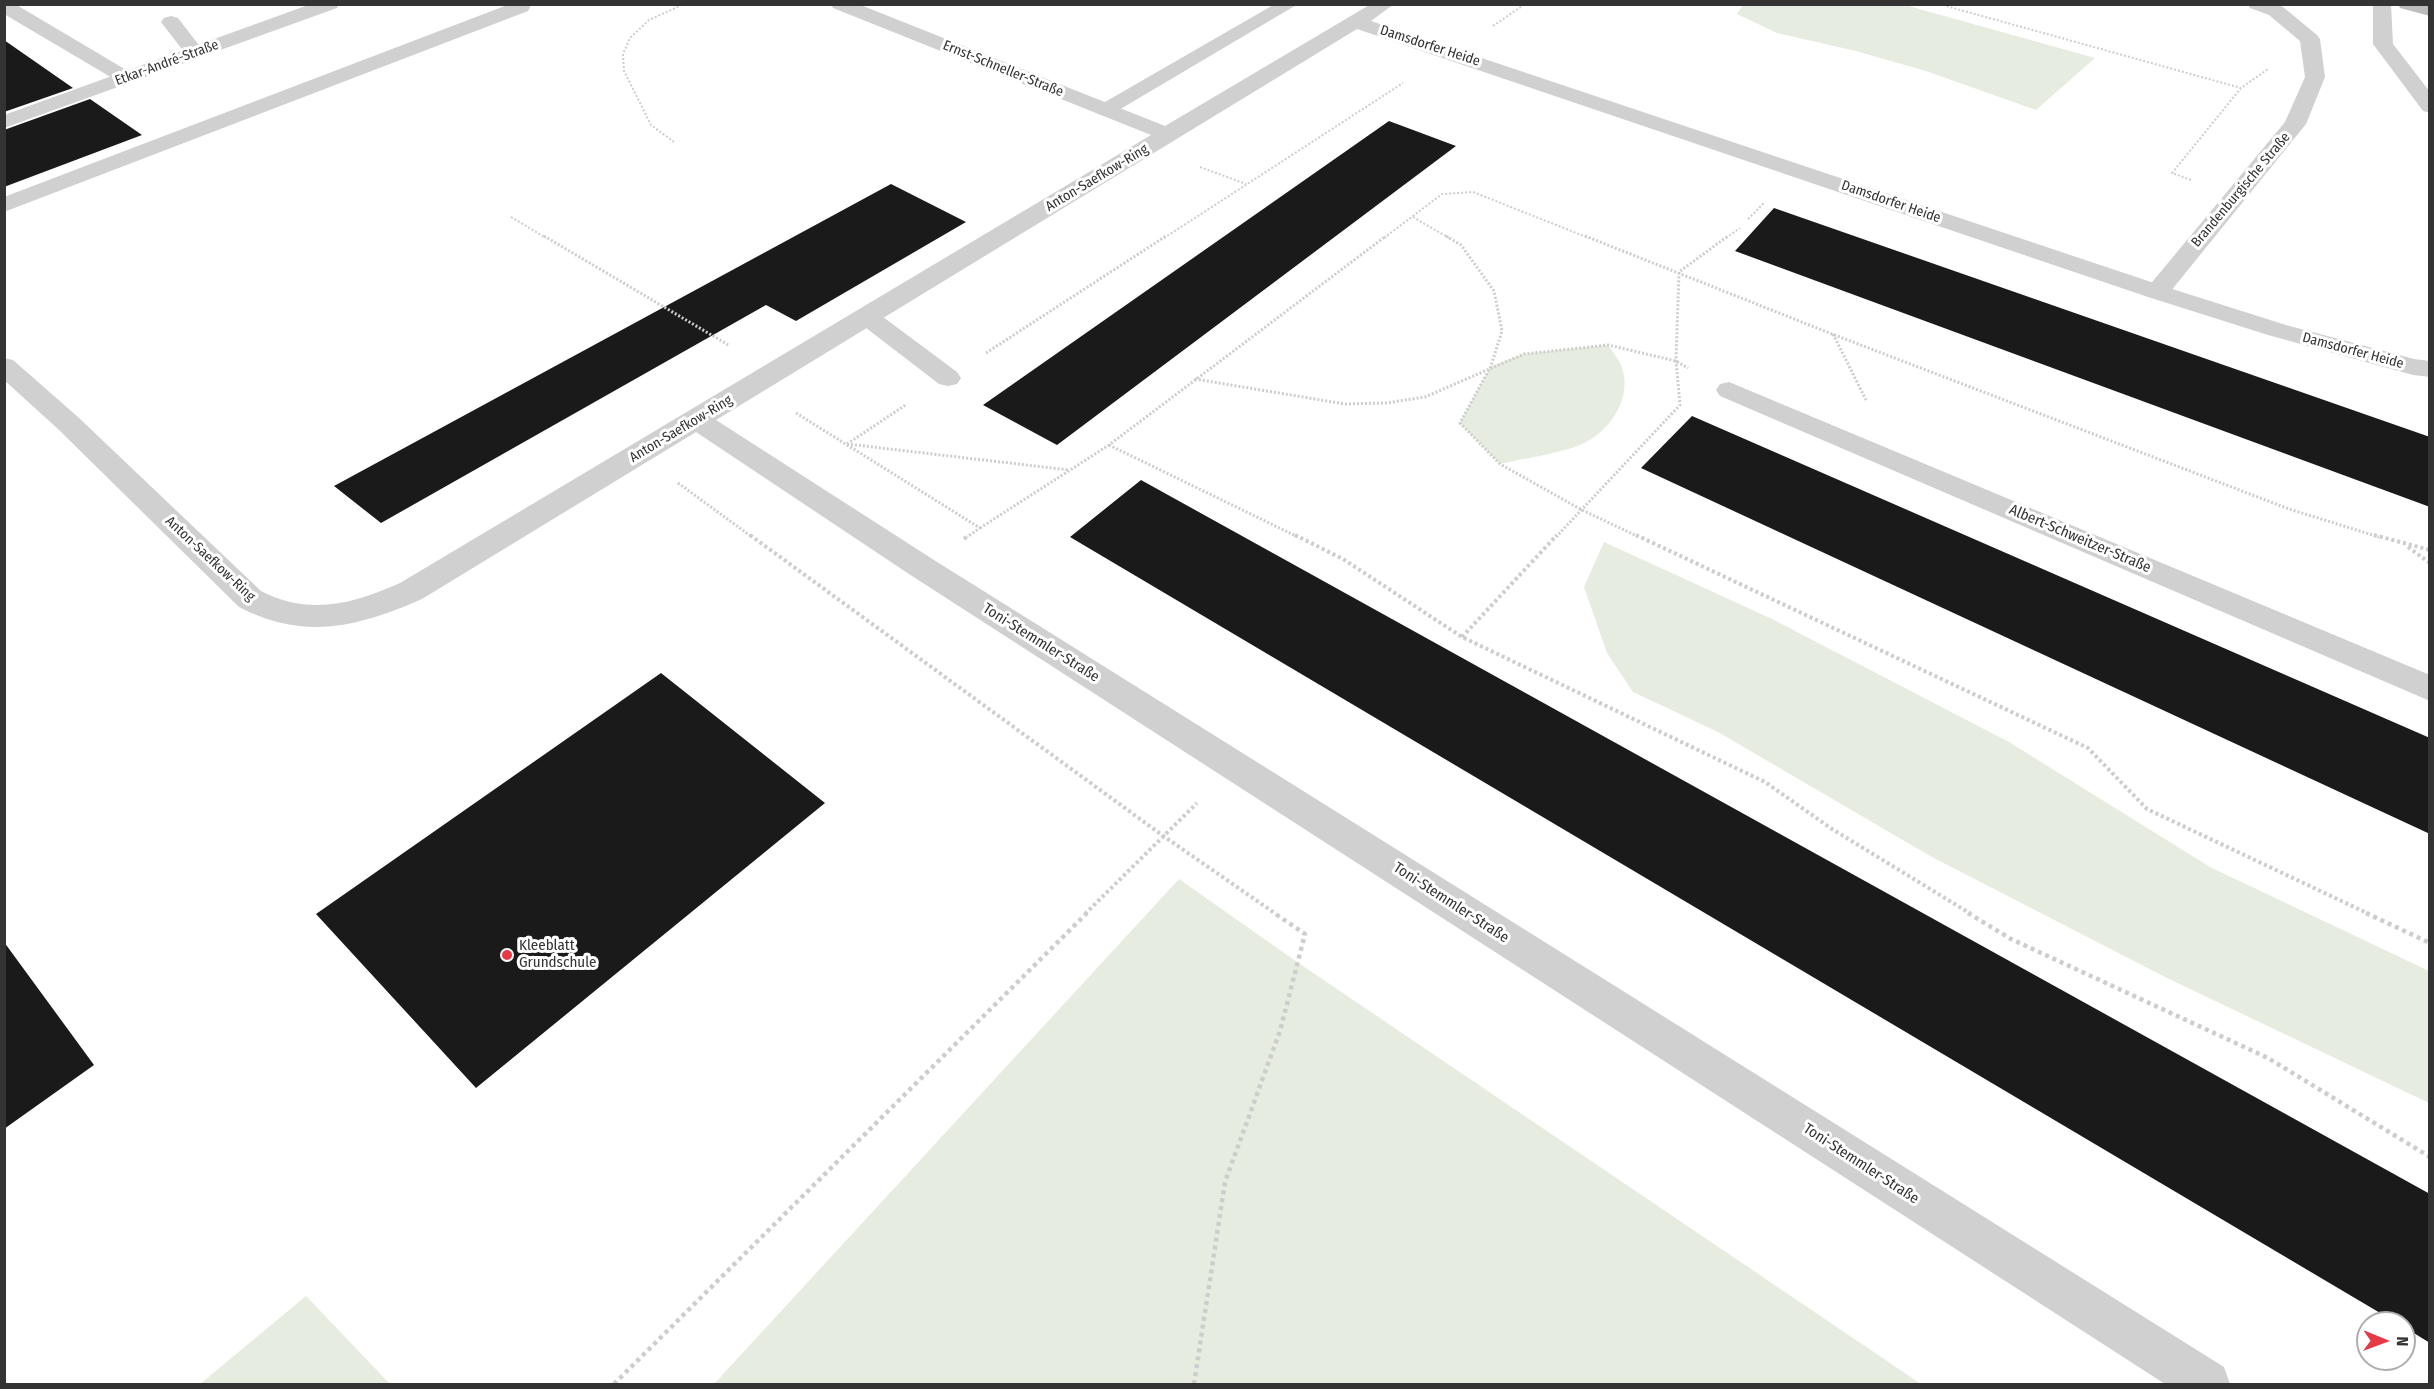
<!DOCTYPE html>
<html>
<head>
<meta charset="utf-8">
<style>
	body { margin:0 }
	#map { position:relative; width:2434px; height:1389px; overflow:hidden; background:#fff; font-family:"Fira Sans Condensed",sans-serif }
	canvas { display:block }
	.frame { position:absolute; inset:0; border:6px solid #333; pointer-events:none }
	.north { position:absolute; left:2356px; top:1311px; width:60px; height:60px; box-sizing:border-box; background:#fff; border:2px solid #adadad; border-radius:50%; rotate:91deg; font-size:16px; font-weight:700; line-height:24px; text-align:center; color:#333 }
	.north::after { content:''; display:block; margin:auto; width:21px; height:27px; background:#e63946; clip-path:polygon(50% 0,100% 100%,50% 72%,0 100%) }
</style>
</head>
<body>
<div id="map">
<canvas width="2434" height="1389"></canvas>
<div class="frame"></div>
<div class="north">N</div>
</div>
<script>
const c = document.querySelector('canvas').getContext('2d');
c.lineJoin = 'round';
function fill(path, color) { c.fillStyle = color; c.fill(path, 'evenodd'); }
function trace(path, color, width, dash) { c.strokeStyle = color; c.lineWidth = width; c.lineCap = dash ? 'butt' : 'round'; c.setLineDash(dash || []); c.stroke(path); }
function label(font, color, halo, rows, align = 'center') {
  c.font = font + ' "Fira Sans Condensed",sans-serif'; c.lineWidth = 6; c.setLineDash([]); c.textBaseline = 'middle'; c.strokeStyle = halo; c.fillStyle = color; for (const [text, x, y, turn = 0] of rows) {
    c.save(); c.translate(x, y); c.rotate((+turn || 0) * Math.PI / 180); c.textAlign = isNaN(turn) ? turn : align; if (halo) c.strokeText(text, 0, 0); c.fillText(text, 0, 0); c.restore();
  }
}
fill(new Path2D(`
	M1743 5H1905L2095 58 2036 110 1926 71 1856 51 1777 33 1737 14Z
	M1608 345C1612 351 1618 358 1621 365 1633 395 1613 428 1586 442 1569 452 1521 459 1500 464L1460 423 1491 366 1524 354Z
	M1604 542 1772 619 2009 742 2210 867 2429 971V1103L2165 977 1930 856 1718 732 1633 692 1607 653 1584 587Z
	M1179 879 1297 962 1921 1384H714Z
	M306 1296 390 1384H200Z`), '#e6ecdf');
fill(new Path2D(`
	M4 40 73 88 4 112Z
	M90 99 142 135 4 187V130Z
	M1389 121 1456 146 1057 445 983 405Z
	M891 184 966 222 796 321 766 305 381 523 334 486Z
	M1774 208 2430 437V507L1735 251Z
	M1692 416 2430 738V834L1641 468Z
	M1141 480 2430 1194V1343L2404 1327V1323H2397L1070 537Z
	M661 673 825 803 476 1088 316 914Z
	M4 942 94 1065 4 1129Z`), '#1a1a1a');
trace(new Path2D(`
	M1939 4 2241 88
	M1493 26 1525 4
	M674 142 651 125 624 71 623 54 630 38 649 20 684 4
	M1200 167 1246 184
	M2191 180 2172 173 2241 88 2268 69
	M511 217 546 238
	M1413 217 1449 238
	M1748 219 1764 203
	M1164 238 1403 83
	M1384 238 1442 194 1473 192 1589 238
	M1726 238 1740 228`), '#cdcdcd', 2, [2, 2]);
trace(new Path2D(`
	M544 236 730 346
	M1446 236 1461 245 1494 291 1502 331 1491 366 1460 423 1500 464 1582 510 1639 537
	M1585 236 1832 334 2289 509 2379 537
	M1833 334 1866 400
	M986 353 1166 236
	M1195 379 1345 404 1386 403 1425 397 1524 354 1608 345 1676 361 1688 368
	M796 413 980 528 967 537
	M847 444 907 404
	M847 444 1069 470
	M1109 445 1298 537
	M678 483 752 537
	M980 528 1109 445 1386 236
	M1556 537 1680 405 1676 361 1679 272 1728 236`), '#cdcdcd', 3, [2, 2]);
trace(new Path2D(`
	M750 535 1162 835 1276 914
	M1295 535 1343 559 1462 637 1765 782 1832 829 1971 914
	M1636 535 2088 748 2147 809 2369 914
	M2374 535 2430 550
	M964 539 969 535
	M2408 547 2430 563
	M1462 637 1557 535
	M1085 914 1197 803`), '#cdcdcd', 4, [3, 3]);
trace(new Path2D(`
	M1968 913 2011 939 2268 1058 2430 1157
	M2366 913 2430 943
	M614 1384 1087 913
	M1194 1384 1225 1182 1280 1031 1305 934 1274 913`), '#cdcdcd', 4.5, [4, 4]);
fill(new Path2D(`
	M4 4H15L133 74 136 78 133 82H119L4 14Z
	M510 4H529L530 7 528 11 4 212V197Z
	M1275 4H1298L1112 114 1105 116 1098 114 1095 110 1098 106Z
	M2248 4H2276L2283 7 2317 35 2320 39 2325 77 2306 124 2166 297 2157 299 2148 297 2145 292 2148 287 2285 122 2305 77 2300 41 2269 15 2250 8Z
	M171 16 178 18 202 49 205 53 202 57H188L164 26 161 22 164 18Z
	M866 308 875 311 957 372 961 378 957 384 948 386 939 384 857 321 853 316 857 311Z
	M1729 382 2430 675V701L1720 396 1716 390 1720 384Z`), '#d0d0d0');
fill(new Path2D(`
	M311 4H339L337 8 4 128V115Z
	M831 4H858L1165 126 1371 4H1394L1371 21 2166 287 2286 325 2414 359 2430 361V377L2413 375 2268 335 2148 297 1357 29 716 420 934 560 2224 1367 2230 1384H2165L912 576 696 432 422 599C358 627 304 641 239 607L58 429 4 380V358L13 360 78 417 261 591C309 616 353 604 400 583L1151 135 833 8Z
	M2373 4H2391L2393 44 2430 92V113L2423 111 2373 44Z`), '#d0d0d0');
fill(new Path2D(`
	M2398 4H2430V16L2400 8Z`), '#bdbdbd');
for (const [x, y, r, color] of [
	[507,955,6,"#e63946"]
]) { const dot = new Path2D(); dot.arc(x, y, r, 0, 2 * Math.PI); c.fillStyle = color; c.fill(dot); trace(dot, '#fff', 2); }
label('14px', '#333', '#fff', [
	["Damsdorfer Heide",1430,46,18],
	["Etkar-André-Straße",167,63,-20],
	["Ernst-Schneller-Straße",1003,69,22],
	["Anton-Saefkow-Ring",1097,178,-31],
	["Brandenburgische Straße",2241,190,-50],
	["Damsdorfer Heide",1891,202,19],
	["Damsdorfer Heide",2353,351,15],
	["Anton-Saefkow-Ring",681,429,-31],
	["Anton-Saefkow-Ring",210,559,43]
]);
label('15px', '#333', '#fff', [
	["Albert-Schweitzer-Straße",2080,539,23],
	["Toni-Stemmler-Straße",1041,643,32],
	["Toni-Stemmler-Straße",1451,903,33],
	["Toni-Stemmler-Straße",1861,1164,33]
]);
label('15px', '#333', '#fff', [
	["Kleeblatt",519,946],
	["Grundschule",519,963]
], 'left');
</script>
</body>
</html>
